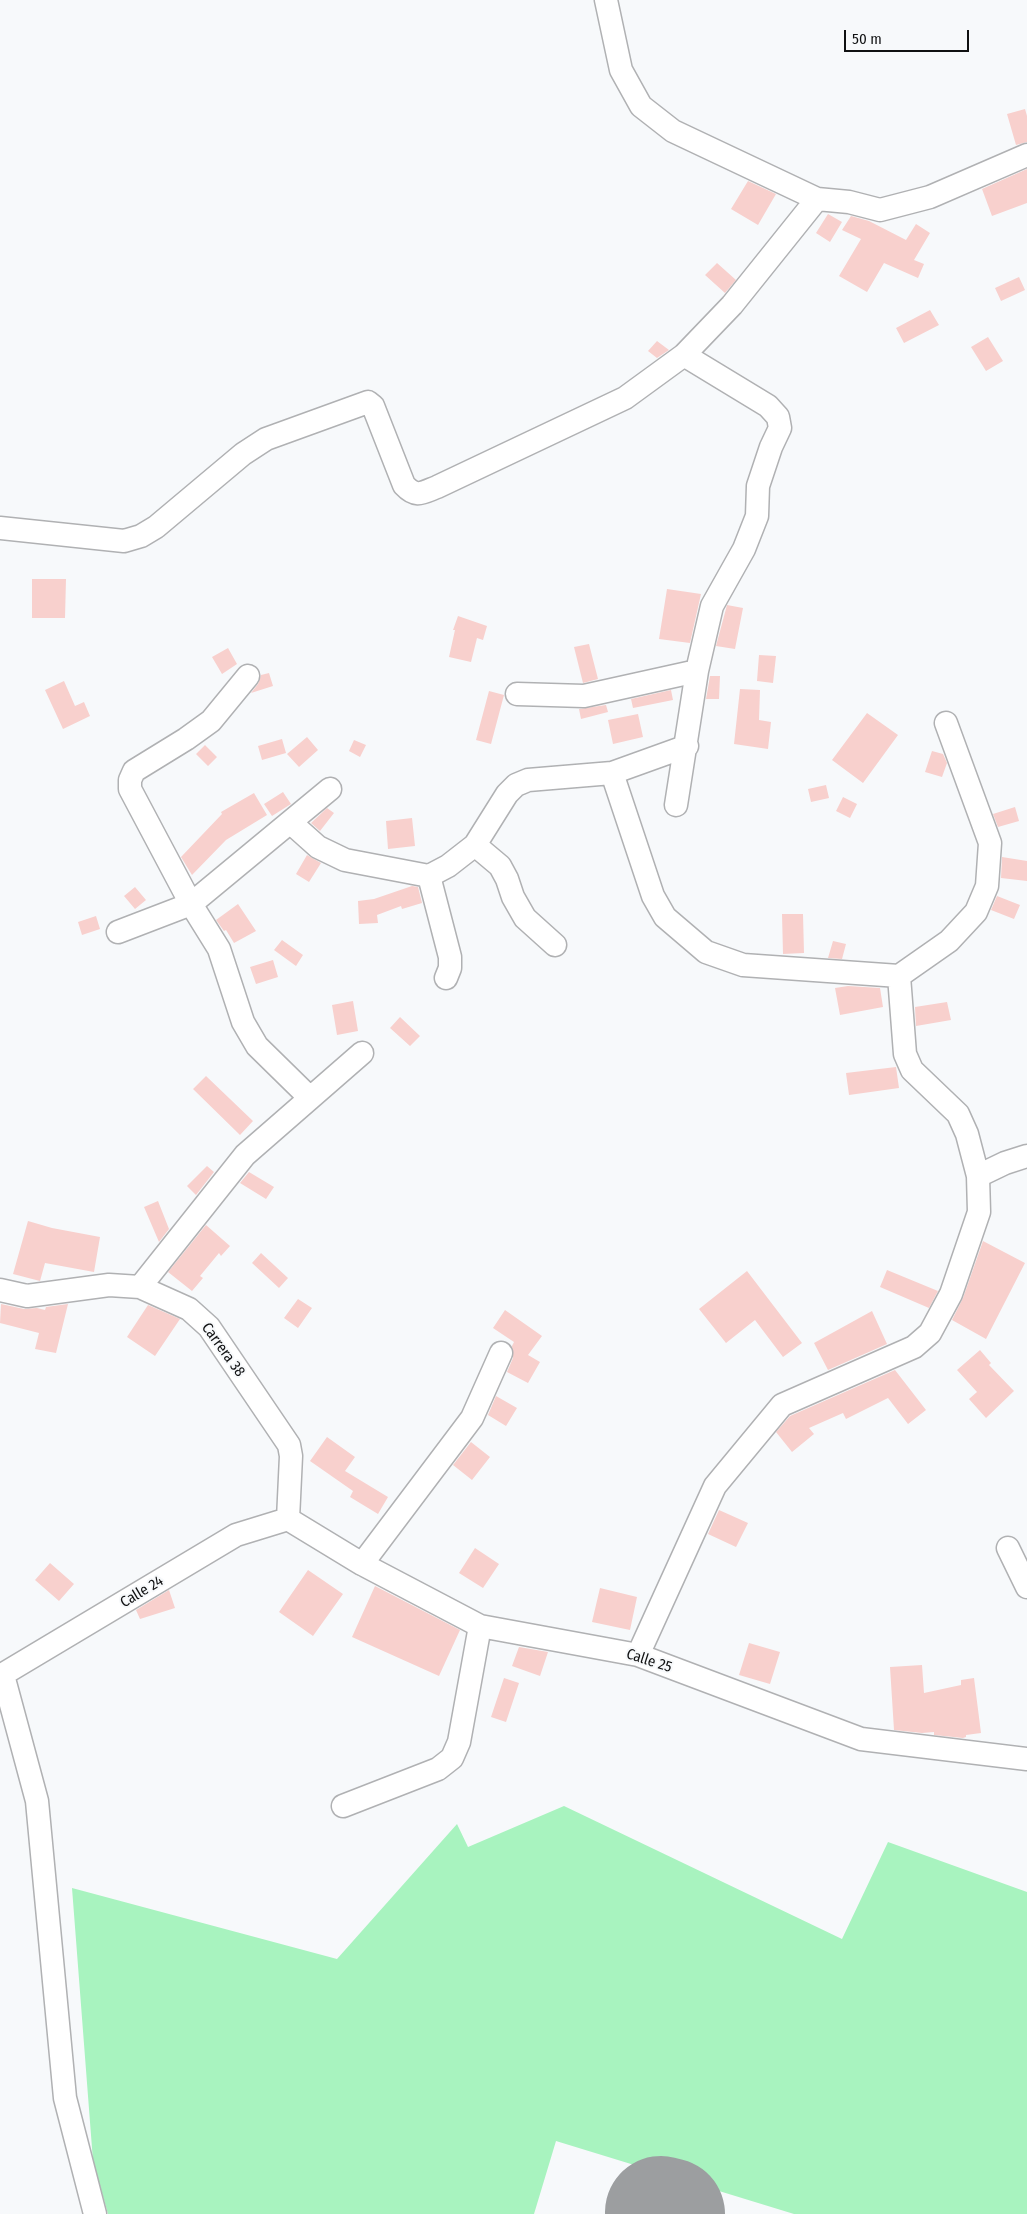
<!DOCTYPE html>
<html>
<head>
<meta charset="utf-8">
<style>
	body { margin:0 }
	#map { position:relative; width:1027px; height:2214px; overflow:hidden; background:#f7f9fb; font-family:"Fira Sans Condensed",sans-serif }
	canvas { display:block }
	.scale { position:absolute; left:844px; top:30px; width:125px; height:22px; box-sizing:border-box; border:2px solid #101112; border-top:0; padding-left:6px; font-size:15px; line-height:18px; white-space:nowrap; color:#101112; -webkit-text-stroke:4px #f7f9fb; paint-order:stroke }
</style>
</head>
<body>
<div id="map">
<canvas width="1027" height="2214"></canvas>
<div class="scale">50 m</div>
</div>
<script>
const c = document.querySelector('canvas').getContext('2d');
c.lineJoin = 'round';
function fill(path, color) { c.fillStyle = color; c.fill(path, 'evenodd'); }
function trace(path, color, width, dash) { c.strokeStyle = color; c.lineWidth = width; c.lineCap = dash ? 'butt' : 'round'; c.setLineDash(dash || []); c.stroke(path); }
function label(font, color, halo, rows, align = 'center') {
  c.font = font + ' "Fira Sans Condensed",sans-serif'; c.lineWidth = 4; c.setLineDash([]); c.textBaseline = 'middle'; c.strokeStyle = halo; c.fillStyle = color; for (const [text, x, y, turn = 0] of rows) {
    c.save(); c.translate(x, y); c.rotate((+turn || 0) * Math.PI / 180); c.textAlign = isNaN(turn) ? turn : align; if (halo) c.strokeText(text, 0, 0); c.fillText(text, 0, 0); c.restore();
  }
}
fill(new Path2D(`
	M564 1806 842 1939 888 1842 1027 1892V2214H794L556 2141 534 2214H108L93 2161 72 1888 337 1959 457 1824 468 1847Z`), '#a8f3bf');
trace(new Path2D(`
	M661 2212 669 2214`), '#9c9ea0', 112);
fill(new Path2D(`
	M1025 109 1027 116V142L1016 145 1007 114Z
	M1027 169V203L992 216 982 189Z
	M748 181 776 194 758 225 731 209Z
	M828 214 842 222 830 242 816 233Z
	M851 216 869 221 906 240 916 224 930 233 914 260 924 264 918 278 884 263 867 292 839 276 861 239 842 230Z
	M717 263 736 280 725 293 705 275Z
	M1019 277 1025 290 1001 301 995 288Z
	M930 310 939 325 904 343 896 328Z
	M988 337 1003 361 986 371 971 347Z
	M657 341 669 350 657 358 648 351Z
	M32 579H66L65 618H32Z
	M667 589 701 594 690 643 659 639Z
	M727 605 743 608 735 649 716 646Z
	M458 616 487 626 483 640 477 638 471 662 449 657 455 630H453Z
	M589 644 598 679 583 683 574 647Z
	M228 648 237 664 222 674 212 657Z
	M759 655 776 656 773 683 757 681Z
	M269 673 273 686 251 693 258 684 261 675Z
	M710 676H720L719 699H706Z
	M64 681 75 706 84 702 90 716 63 729 45 690Z
	M740 689 760 690 759 720 771 722 768 749 734 744Z
	M671 690 673 700 633 708 631 699Z
	M489 691 504 695 491 744 476 740Z
	M606 705 608 712 581 719 579 709Z
	M867 713 898 735 863 783 832 760Z
	M638 714 643 737 613 744 608 720Z
	M307 737 318 750 299 767 287 754Z
	M282 739 286 753 262 760 258 746Z
	M354 740 366 745 360 757 349 751Z
	M205 745 217 757 208 766 196 754Z
	M932 751 943 754 947 763 942 777 925 772Z
	M826 785 829 798 811 802 808 789Z
	M283 792 291 804 272 816 264 804Z
	M254 793 267 815 226 840 192 875 181 857 222 814 221 812Z
	M843 797 857 804 850 818 836 811Z
	M1015 807 1019 821 998 827 993 814Z
	M327 808 334 813 320 831 311 823Z
	M412 818 415 846 388 849 386 821Z
	M307 855 321 863 309 882 296 874Z
	M1002 857 1027 861V881L1001 878Z
	M412 886 418 887 422 903 402 909 401 906 377 915 378 923 359 924 358 901 374 899Z
	M135 887 146 900 135 909 124 896Z
	M997 896 1020 905 1014 919 991 910Z
	M238 904 256 931 234 943 226 930 224 931 216 920Z
	M782 914H803L804 953 783 954Z
	M96 916 100 929 82 935 78 922Z
	M282 940 303 955 296 966 274 950Z
	M833 941 846 944 842 959 828 958Z
	M273 960 278 977 256 984 250 967Z
	M848 986 880 988 883 1007 840 1015 835 988Z
	M353 1001 358 1031 337 1035 332 1005Z
	M947 1002 951 1020 916 1026 915 1007Z
	M400 1017 420 1036 410 1046 390 1028Z
	M896 1067 899 1088 849 1095 846 1073Z
	M206 1076 253 1121 240 1135 193 1089Z
	M207 1166 214 1172 196 1195 187 1186Z
	M249 1172 274 1187 266 1199 240 1183Z
	M158 1201 169 1229 159 1242 144 1207Z
	M28 1221 52 1228 100 1237 94 1272 45 1263 40 1281 13 1274Z
	M206 1225 230 1246 221 1256 219 1253 200 1276 203 1278 192 1291 168 1272Z
	M983 1241 1025 1263 986 1339 952 1320 963 1298Z
	M261 1253 288 1278 279 1288 252 1263Z
	M887 1270 938 1291 929 1308 880 1287Z
	M747 1271 802 1343 783 1357 755 1320 726 1343 699 1309Z
	M298 1299 312 1308 298 1328 284 1318Z
	M1 1304 24 1309 37 1308 45 1310 46 1307 68 1304 56 1353 35 1349 39 1333 0 1323Z
	M148 1305 180 1319 155 1356 127 1337Z
	M505 1310 542 1336 528 1355 540 1362 528 1383 507 1372 513 1358 512 1346 514 1342 493 1328Z
	M872 1311 887 1344 828 1370 814 1343Z
	M980 1350 991 1363 989 1365 1014 1391 986 1418 969 1399 977 1392 957 1370Z
	M895 1370 926 1410 908 1424 888 1398 846 1419 843 1413 809 1428 814 1434 792 1452 776 1432 790 1416Z
	M496 1396 517 1408 506 1426 488 1415Z
	M327 1437 355 1457 345 1471 388 1497 378 1514 350 1497 353 1491 310 1461Z
	M471 1442 490 1457 472 1480 453 1465Z
	M719 1510 748 1523 736 1547 708 1534Z
	M475 1548 499 1564 483 1588 459 1573Z
	M50 1563 74 1584 59 1601 35 1580Z
	M308 1570 343 1594 313 1636 279 1612Z
	M375 1586 460 1630 439 1676 352 1637Z
	M600 1588 637 1597 630 1630 592 1622Z
	M169 1590 175 1608 140 1619 136 1610Z
	M749 1643 780 1652 770 1684 739 1675Z
	M519 1647 548 1652 540 1676 512 1666Z
	M922 1665 924 1693 961 1685V1680L974 1678 981 1733 966 1735V1737L963 1738 934 1735V1732L922 1733 894 1730 890 1667Z
	M504 1678 519 1683 506 1722 491 1717Z`), '#f8d0cd');
const minor = new Path2D(`
	M606 0 621 70 641 106 673 131 817 199 849 202 880 210 930 197 1027 155
	M0 528 124 541 141 536 156 527 243 454 266 439 368 402 373 406 404 485C416 498 422 493 437 487L625 398 684 355 732 305 817 199
	M248 676 211 721 186 739 134 771 130 780V789L191 904 219 949 243 1022 257 1046 309 1097
	M517 694 584 696 697 671
	M612 773 653 896 665 917 706 952 743 965 899 976
	M676 805 697 671 712 606 744 549 757 516 758 486 771 447 780 428 778 417 768 406 684 355
	M290 822 318 847 345 860 429 876 448 866 475 845 507 794 516 785 528 780 612 773 687 746
	M475 845 500 866 507 879 513 897 525 918 555 945
	M429 876 450 957V968L446 978
	M118 932 191 904 330 789
	M978 1176 1005 1163 1027 1156
	M140 1287 245 1155 362 1053
	M0 1290 27 1296 109 1285 140 1287 189 1309 209 1327 289 1445 291 1456 288 1519
	M288 1519 362 1564 480 1626 638 1655 861 1739 1027 1759
	M1008 1548 1027 1587
	M362 1564 472 1418 501 1353
	M638 1655 715 1486 782 1405 914 1347 930 1333 951 1294 979 1212 978 1176 967 1134 958 1114 912 1070 905 1054 899 976 949 941 976 912 987 886 990 843 946 723
	M3 1675 37 1801 65 2098 95 2214
	M0 1676 236 1535 288 1519
	M343 1806 438 1769 452 1758 459 1742 480 1626`);
trace(minor, '#b0b1b3', 25);
trace(minor, '#fff', 22);
label('15px', '#101112', '#f7f9fb', [
	["Carrera 38",223,1350,54],
	["Calle 24",142,1592,-31],
	["Calle 25",649,1661,18]
]);
</script>
</body>
</html>
